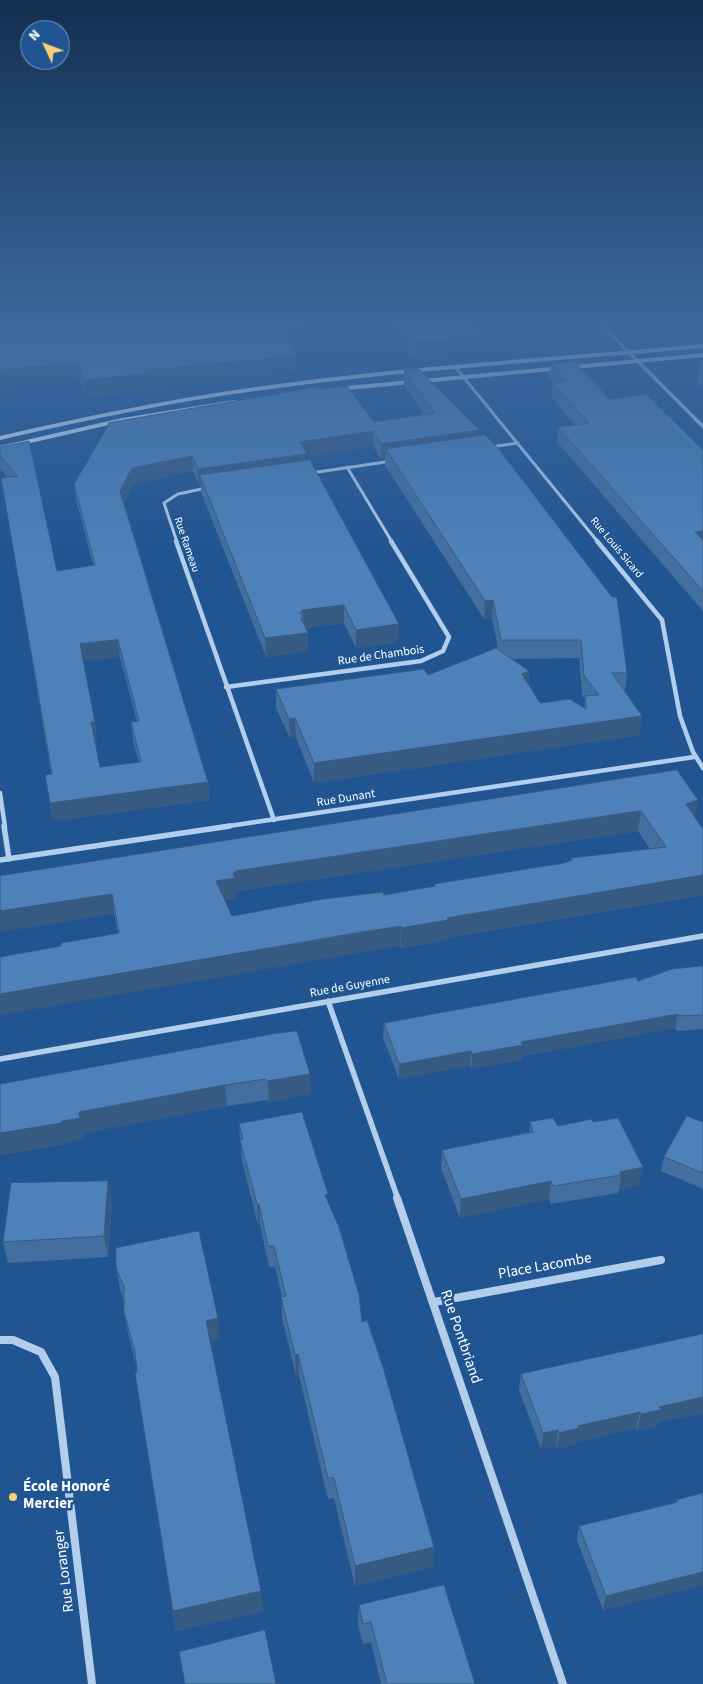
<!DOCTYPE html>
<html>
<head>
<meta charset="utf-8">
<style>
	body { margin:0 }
	#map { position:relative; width:703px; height:1684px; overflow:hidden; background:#215592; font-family:"Source Sans 3",sans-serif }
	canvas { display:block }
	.north { position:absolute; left:20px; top:20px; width:50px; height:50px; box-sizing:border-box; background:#215592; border:1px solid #7a99be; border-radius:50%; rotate:313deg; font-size:14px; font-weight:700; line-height:20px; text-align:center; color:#fff }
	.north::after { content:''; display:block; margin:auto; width:18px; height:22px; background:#f9d075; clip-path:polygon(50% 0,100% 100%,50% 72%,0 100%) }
</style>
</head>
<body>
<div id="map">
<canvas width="703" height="1684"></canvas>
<div class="north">N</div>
</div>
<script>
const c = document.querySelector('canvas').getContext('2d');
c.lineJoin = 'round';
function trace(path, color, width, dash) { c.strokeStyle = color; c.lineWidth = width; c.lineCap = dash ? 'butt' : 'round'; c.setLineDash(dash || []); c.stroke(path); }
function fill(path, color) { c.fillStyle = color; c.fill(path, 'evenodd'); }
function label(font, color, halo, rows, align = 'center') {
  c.font = font + ' "Source Sans 3",sans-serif'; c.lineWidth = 5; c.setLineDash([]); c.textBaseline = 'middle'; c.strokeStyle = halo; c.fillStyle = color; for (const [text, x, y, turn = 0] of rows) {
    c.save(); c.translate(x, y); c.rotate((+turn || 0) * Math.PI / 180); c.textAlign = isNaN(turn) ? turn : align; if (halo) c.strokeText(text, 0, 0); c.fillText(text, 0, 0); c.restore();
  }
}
trace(new Path2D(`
	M456 368 598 542
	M490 447 518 443
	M347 467 392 542
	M311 473 392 461
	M177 542 164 503 178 494 206 488`), '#b3ceed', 3);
trace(new Path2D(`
	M176 541 274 820
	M597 541 662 620 680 716 693 752 703 768
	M226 687 421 661 443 651 449 637 391 541
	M0 793 5 827
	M222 827 694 757`), '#b3ceed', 4.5);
trace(new Path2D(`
	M4 826 9 859
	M0 860 230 826
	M328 1001 398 1199
	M0 1059 703 936`), '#b3ceed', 5.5);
trace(new Path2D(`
	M397 1198 563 1684
	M434 1302 661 1260
	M0 1340H13L41 1352 55 1377 92 1684`), '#b3ceed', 8);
fill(new Path2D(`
	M597 323H602L703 424V429Z`), '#b3ceed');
fill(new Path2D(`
	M703 344V348C556 361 409 370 263 390 175 401 87 420 0 440V436C87 416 175 398 263 386 409 366 556 357 703 344Z
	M703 353V357L336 391 333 389 336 387Z
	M234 400 236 401V403L122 422 0 450V446L122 418Z`), '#dfebfa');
fill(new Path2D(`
	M0 323 282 330 298 356V372L148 387V391L85 397 79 379Z
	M390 323H471L481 352 416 358Z
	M700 362H703V386L697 385Z
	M551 364 610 399 703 450V611L557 442 558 427 575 425 551 397 552 383H554L549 378Z
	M404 370 479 436 627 673 625 691H624L642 716 639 735 314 783 296 737 290 738 276 708V689L428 675 498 649 492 618 484 619 385 465V458L381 459 373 446 307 457V460L398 642 356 648 344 623 305 628 308 633V651L266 657 201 492V485H199L193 471 133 484 124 503 208 782 209 800 53 821 45 775 51 774 4 494 7 477 0 469V447L29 441 57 571 93 565 76 500 74 484 108 426V423L317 389 374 422 425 415 404 385ZM120 657 137 722H131L133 741 139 762 100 767 95 740H97L95 722 83 661ZM579 658 582 695 585 699 584 708 540 703 528 684 529 671 511 659Z
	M677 770 695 818 703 829V895L447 938V940L401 948 400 946 362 952 61 946 118 934 114 914 0 876ZM638 831 650 849 571 858 570 861 564 863 434 884V887L384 895 232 916 225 900 236 898 235 892 237 891Z
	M703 966V1029L677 1031 675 1028 522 1056 521 1060 471 1069 470 1065 399 1079 383 1038 384 1023 638 981Z
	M278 1033 311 1094 269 1102 267 1100 227 1106 83 1133 84 1139 65 1142V1144L0 1155V1084Z
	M530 1122 558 1126 593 1122 643 1167 639 1185 619 1190 618 1193 551 1204 549 1199 460 1218 441 1168 442 1150 529 1132Z
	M703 1122V1189L661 1171 664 1157Z
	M239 1124 328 1201 362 1322 433 1567 355 1586 334 1498 328 1499 299 1375H296L282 1318V1297L275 1267H269L260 1225H258L242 1161Z
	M112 1202 108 1257 8 1263 3 1242Z
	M116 1268 220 1339 210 1341 263 1611 176 1631 138 1394 137 1369 128 1333 124 1312V1302L120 1289Z
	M703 1334V1413L658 1422 657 1426 637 1431 636 1428 577 1442 576 1444 557 1449 556 1446 541 1449 519 1390 521 1374Z
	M703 1491V1585L603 1610 577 1540 579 1526 676 1502 677 1500 702 1494Z
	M359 1605 475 1684H381L371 1642 363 1644 358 1625Z`), '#436fa0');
fill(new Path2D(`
	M273 323H358L274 331Z
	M482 336 481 352 416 358 417 342Z
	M298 356V372L148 387V391L85 397 83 380 145 370Z
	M78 363 79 379 0 387V370Z
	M479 430 478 445 386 449 385 458 381 459V444Z
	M373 431V446L307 457V470L200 475 201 485H199L198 469 300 442Z
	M192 456 193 471 133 484 122 506 120 491 132 468Z
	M703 531V547L695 532Z
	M493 600 492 618 484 619 485 601Z
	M344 605V623L304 628 303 612 302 610Z
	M301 618H303V634L308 633V651L266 657 265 638Z
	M399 624 398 642 356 648V630Z
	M118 640 120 657 82 662 80 644Z
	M529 671 528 690 522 674Z
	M642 716 639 735 314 783V763Z
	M295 718 296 737 290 738 289 719Z
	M91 722H95L97 740 94 741Z
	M208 782 209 800 53 821 50 803Z
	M698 800 695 820 686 804Z
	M641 811 638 831 237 891 235 892 236 898 218 901 216 881 233 873 236 871Z
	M703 875V895L447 938V940L401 948V928L447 918Z
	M112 894 114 914 0 932V911Z
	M401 926 400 946 0 1015V994Z
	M678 1014 675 1028 522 1056 521 1060 471 1069 472 1054 521 1042Z
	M471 1051 470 1065 399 1079V1064Z
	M310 1074 311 1094 269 1102 268 1081Z
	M225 1085 227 1106 83 1133 84 1139 65 1142V1144L0 1155V1133L62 1121 79 1112Z
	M643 1167 639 1185 619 1190 621 1175 620 1172Z
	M108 1181 112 1202 108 1257 104 1236Z
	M551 1181 549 1199 460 1218 461 1199Z
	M257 1204H259L260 1225H258Z
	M218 1318 220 1339 208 1342 206 1321Z
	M298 1354 299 1375H296L295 1355Z
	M703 1397V1413L658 1422 657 1426 637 1431 641 1414 659 1407Z
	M640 1412 636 1428 577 1442 576 1444 557 1449 559 1433 578 1426Z
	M558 1430 556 1446 541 1449 543 1433Z
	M434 1547 433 1567 355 1586V1566Z
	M703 1572V1585L603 1610 606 1596Z
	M261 1591 263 1611 176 1631 173 1611Z`), '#375a82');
const building = new Path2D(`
	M0 323H278L298 356 145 370 146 374 83 380 78 363 0 370Z
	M402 323H471L482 336 417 342Z
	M574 361 610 399 646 394 703 450V531L695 532 703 540V591L558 427 589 423 552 383 567 381 551 364Z
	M700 362H703V366H699Z
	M419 369 479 430 381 444 373 431 300 442 307 454 198 469 192 456 132 468 120 491 208 782 50 803 45 775 52 774 1 478 18 476 0 456V447L29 441 57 571 95 565 74 484 109 424 108 423 316 387 317 389 347 386 374 422 435 413 404 370ZM118 640 139 721 131 722 141 762 100 767 91 722H95L80 644Z
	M485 435 498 448 612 597H617L627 673H612L642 716 314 763 295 718 289 719 276 689 424 669 428 675 496 648 529 671 522 674 540 703 570 699 586 709 585 696 599 695 584 676 581 640H501L493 600 485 601 386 449Z
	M310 460 399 624 356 630 344 605 302 610 303 612H300L303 618H301L308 633 265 638 200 475Z
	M677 770 698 800 686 804 703 829V875L447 918 448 920 401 928V926L362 932 0 994V957L61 946V943L119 933 112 894 0 911V876ZM641 811 666 847 571 858 572 860 564 863 434 884 435 886 384 895 383 892 323 899 232 916 216 881 235 878 233 873 236 871Z
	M703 966V1015L679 1016 678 1014 521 1042 523 1045 472 1054 471 1051 399 1064 384 1023 636 977 638 981 672 969Z
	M297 1031 310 1074 268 1081 266 1079 225 1085 79 1112 80 1118 62 1121V1123L0 1133V1084L278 1033Z
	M302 1112 328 1194 325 1195 339 1227 359 1295 362 1322 367 1320 383 1367 434 1547 355 1566 334 1478H328L298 1354 295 1355 281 1297 286 1296 274 1246H268L259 1204H257L240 1140 243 1139 239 1124Z
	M687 1116 703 1122V1173L664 1157Z
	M553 1118 558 1126 592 1119 593 1122 618 1118 643 1167 620 1172 621 1175 553 1186 551 1181 461 1199 442 1150 533 1132 530 1122Z
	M108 1181 104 1236 3 1242 11 1183Z
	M199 1231 218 1318 206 1321 261 1591 173 1611 135 1373 137 1372 135 1352 124 1312V1287L116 1268V1248Z
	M703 1334V1397L659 1407 661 1410 641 1414 640 1412 578 1426 579 1428 559 1433 558 1430 543 1433 521 1374Z
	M703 1493V1572L606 1596 579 1526 678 1502 677 1500Z
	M444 1585 475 1684H387L371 1622 363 1624 359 1605Z
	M265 1630 276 1684H185L179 1652Z`);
fill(building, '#4e81ba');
trace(building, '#375a82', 1);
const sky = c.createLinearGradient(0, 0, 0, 559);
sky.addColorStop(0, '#122f50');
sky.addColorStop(0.58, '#3d689d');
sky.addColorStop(1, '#3d689d00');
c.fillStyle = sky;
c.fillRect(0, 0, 703, 559);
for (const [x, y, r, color] of [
	[13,1497,5,"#f9d075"]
]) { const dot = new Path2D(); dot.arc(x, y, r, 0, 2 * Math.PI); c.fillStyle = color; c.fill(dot); trace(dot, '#215592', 2); }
label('11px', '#fff', '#215592', [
	["Rue Rameau",186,545,71],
	["Rue Louis Sicard",616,548,50]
]);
label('12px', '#fff', '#215592', [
	["Rue de Chambois",381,656,-8],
	["Rue Dunant",346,799,-9],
	["Rue de Guyenne",350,987,-10]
]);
label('15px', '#fff', '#215592', [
	["Place Lacombe",545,1267,-10],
	["Rue Pontbriand",460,1337,71],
	["Rue Loranger",65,1571,-97]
]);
label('bold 15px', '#fff', '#215592', [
	["École Honoré",23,1488],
	["Mercier",23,1505]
], 'left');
</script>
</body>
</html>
